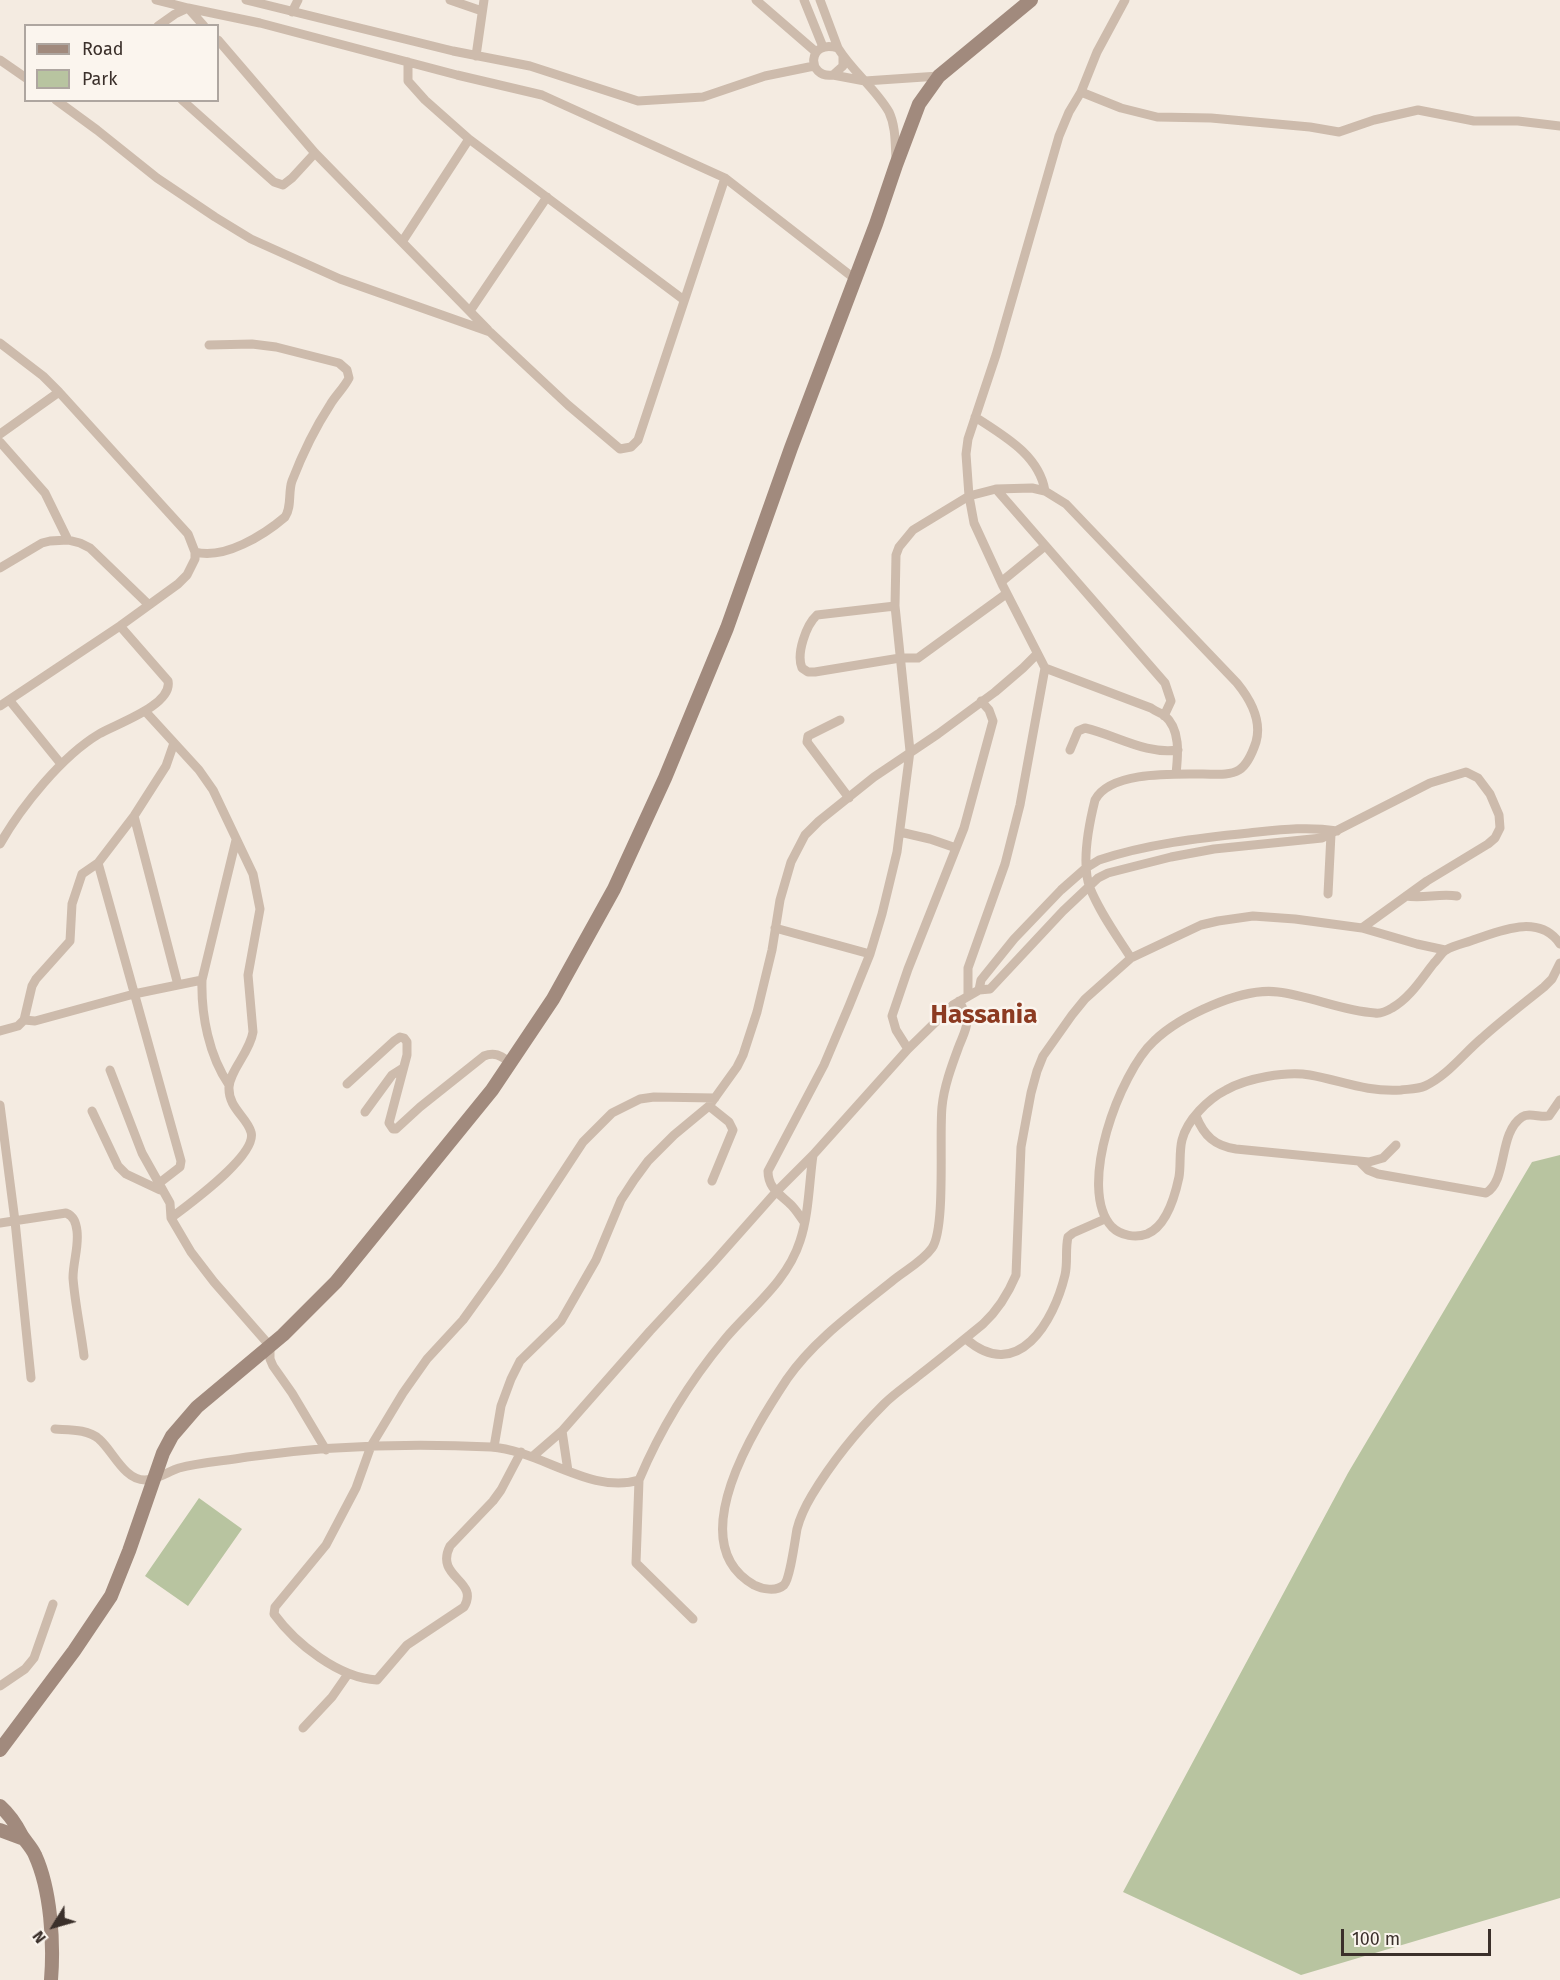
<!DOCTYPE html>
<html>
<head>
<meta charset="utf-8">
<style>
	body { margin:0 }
	#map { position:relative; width:1560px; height:1980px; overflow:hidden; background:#f4ebe1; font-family:"Fira Sans",sans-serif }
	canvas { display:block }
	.legend { position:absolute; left:24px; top:24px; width:195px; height:78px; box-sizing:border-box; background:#fbf5ee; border:2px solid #aea6a0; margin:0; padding:8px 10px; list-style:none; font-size:18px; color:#3b302b }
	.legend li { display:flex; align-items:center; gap:12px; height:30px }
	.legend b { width:30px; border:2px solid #aea6a0 }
	.north { position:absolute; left:24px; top:1896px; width:60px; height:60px; -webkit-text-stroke:4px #fbf5ee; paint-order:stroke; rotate:233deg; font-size:16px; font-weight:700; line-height:24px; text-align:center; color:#3b302b }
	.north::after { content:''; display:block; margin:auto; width:21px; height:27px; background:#3b302b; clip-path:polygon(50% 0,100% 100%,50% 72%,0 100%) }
	.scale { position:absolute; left:1341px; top:1929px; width:150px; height:27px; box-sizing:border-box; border:3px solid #3b302b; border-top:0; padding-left:8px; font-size:18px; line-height:21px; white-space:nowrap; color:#3b302b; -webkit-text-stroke:4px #fbf5ee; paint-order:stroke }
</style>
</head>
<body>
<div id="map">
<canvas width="1560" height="1980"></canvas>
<ul class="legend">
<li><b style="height:8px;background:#a18a7d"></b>Road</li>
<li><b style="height:16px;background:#b8c4a0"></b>Park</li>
</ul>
<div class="north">N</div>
<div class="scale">100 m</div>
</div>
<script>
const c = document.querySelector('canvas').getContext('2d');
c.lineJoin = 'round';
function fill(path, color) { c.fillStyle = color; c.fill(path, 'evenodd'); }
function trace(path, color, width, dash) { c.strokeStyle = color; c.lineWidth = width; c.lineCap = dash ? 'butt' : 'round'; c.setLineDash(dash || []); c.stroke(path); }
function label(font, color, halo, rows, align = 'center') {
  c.font = font + ' "Fira Sans",sans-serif'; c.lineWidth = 5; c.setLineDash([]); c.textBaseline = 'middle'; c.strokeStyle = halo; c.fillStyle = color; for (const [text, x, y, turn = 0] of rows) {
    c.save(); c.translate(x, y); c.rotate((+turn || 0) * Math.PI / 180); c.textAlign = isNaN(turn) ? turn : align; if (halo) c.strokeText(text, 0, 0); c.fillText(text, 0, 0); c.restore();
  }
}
fill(new Path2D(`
	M1560 1155V1898L1301 1975 1123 1892 1348 1473 1532 1162Z
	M199 1498 242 1529 188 1606 145 1576Z`), '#b8c4a0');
trace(new Path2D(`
	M156 0 188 8 204 26
	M246 0 453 51 530 66 638 101 703 97 765 76 814 66
	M450 0 482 11
	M756 0 816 52
	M804 0 823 47
	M820 0 838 48
	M1125 0 1097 52 1081 92 1069 112 1059 136 996 355 968 439 966 454 969 496 974 523 1003 586 1045 668 1151 708C1155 711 1160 713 1164 715 1181 729 1178 755 1176 774
	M292 12 298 0
	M158 26 175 14 188 8 260 23 457 75 542 95 725 178 855 279
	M218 40 315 153 488 330
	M476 56 484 0
	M843 57V66L833 75C806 79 807 38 838 48 852 71 876 89 889 112 896 127 895 144 896 159
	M0 60 26 78
	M408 62V81L425 100 469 139 684 300
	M833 75 865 81 939 76
	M1081 92 1121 108 1157 117 1211 118 1310 127 1339 132 1374 120 1418 110 1474 121H1518L1560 126
	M56 100 97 130 157 178 215 217 251 239 340 279 490 332 568 405 620 449 631 447 638 440 725 178
	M182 100 274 182 283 185 292 178 315 153
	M402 242 469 139
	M470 311 547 197
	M0 343 43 376 59 392 188 534 195 552V559L187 575 178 584 120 626 0 706
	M975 417C1004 436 1039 455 1045 491
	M0 434 59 392
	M0 442 45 493 68 540 80 543 90 548 149 605
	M996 489 1165 683 1171 701 1164 716
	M195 552C224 560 264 535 285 517 292 507 288 492 292 481 302 455 315 428 330 405 335 396 344 388 349 378L347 370 339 363 276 347 252 344 209 345
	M0 568 42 543 50 541 68 540
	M1001 582 1045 546
	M895 606 817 615C806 625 796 654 802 668L808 672H815L900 658H918L1006 594
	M10 701 61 764
	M145 711 199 770 213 790 253 874 260 909 248 975 253 1032C250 1052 230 1070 229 1087 228 1108 247 1117 251 1132 258 1155 189 1204 171 1218
	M840 720 808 736 807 742 849 798
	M1070 750 1078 731 1085 728C1116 735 1146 755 1178 750
	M134 816 178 985
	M900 832 930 839 956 848
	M0 844C21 807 62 756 99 734 116 724 173 705 168 681L120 626
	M98 863 181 1161 180 1167 158 1184
	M1328 894 1331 834
	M1406 896C1423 899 1440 893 1457 896
	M775 928 870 954
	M1560 944C1540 914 1502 930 1476 939 1466 943 1455 945 1446 950 1442 952 1438 959 1434 963 1422 978 1410 998 1392 1008 1387 1011 1381 1014 1375 1013 1342 1011 1311 996 1278 992 1242 987 1180 1016 1154 1041 1120 1072 1076 1189 1112 1227 1121 1236 1136 1238 1147 1234 1167 1226 1175 1196 1179 1177 1181 1165 1179 1152 1182 1140 1187 1120 1208 1099 1226 1090 1247 1078 1286 1071 1310 1075 1343 1081 1365 1092 1401 1090 1409 1089 1418 1089 1425 1086 1447 1076 1463 1054 1482 1038 1502 1020 1523 1004 1544 987L1552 979 1560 963
	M979 990 981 980 1014 939 1061 890 1086 868 1099 860C1147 844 1199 838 1249 833 1278 830 1307 826 1337 831
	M968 996V968L1005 864 1020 805 1045 668
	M959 1001C962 1007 967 1014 967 1021 967 1029 962 1038 959 1046 952 1065 944 1086 942 1107 939 1137 946 1228 932 1248 922 1262 904 1271 891 1282 855 1311 814 1340 787 1379 756 1426 680 1543 754 1585 762 1589 776 1592 784 1585 790 1579 795 1540 797 1529 800 1517 806 1505 812 1495 832 1462 857 1431 884 1404 894 1394 906 1386 917 1377 939 1360 961 1342 983 1324 998 1310 1008 1294 1016 1275L1021 1147 1031 1093 1037 1071 1043 1056 1072 1015 1085 999 1131 958 1201 925 1218 921 1253 916 1295 919 1362 928 1417 944 1445 950
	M24 1020 35 1021 134 994 202 980
	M0 1031 18 1026 24 1020 32 986 36 979 70 941 72 904 82 874 98 863 134 816 166 766 174 743
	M908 1049 896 1030 892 1016 908 969 964 828 993 721 989 710 981 701
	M110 1070 142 1153 170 1203 171 1218 191 1252 214 1282 270 1346V1359L273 1366 292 1393 326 1450
	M347 1084 394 1041 400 1037 404 1038 407 1042V1055L389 1123 393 1129H396L420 1107 484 1056C496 1051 502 1057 511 1063
	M229 1085C209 1056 201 1015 202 980L236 840
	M0 1105 15 1221 31 1378
	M709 1106 729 1122 733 1130 712 1181
	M92 1111 118 1166 126 1174 160 1190
	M365 1112 392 1075 403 1068
	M1196 1116C1204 1136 1215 1146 1236 1149L1369 1162 1383 1158 1396 1145
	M1360 1162 1368 1170 1378 1174 1486 1193C1508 1180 1498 1133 1522 1117 1529 1112 1541 1118 1549 1116L1560 1100
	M804 1222C799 1215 795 1208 789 1203 778 1193 768 1187 768 1171L824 1065 849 1006 870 954 882 914 897 852 910 751 895 606 896 555 899 547 913 530 969 496 996 489 1032 488 1045 491 1066 504 1237 683C1250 699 1262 721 1256 742 1253 751 1247 765 1239 770 1229 776 1215 774 1203 774 1174 774 1110 771 1095 800 1089 824 1081 864 1090 888 1100 913 1117 936 1131 958
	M0 1223 66 1213C74 1216 76 1223 77 1231 79 1247 73 1262 73 1278 75 1304 81 1331 84 1356
	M966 1339C1018 1384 1054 1321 1065 1275 1068 1262 1065 1250 1068 1237L1073 1233 1105 1219
	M55 1429C69 1430 88 1429 99 1439 113 1451 124 1480 145 1480 157 1480 169 1471 179 1468 201 1462 225 1461 247 1457 325 1446 412 1443 491 1447 540 1450 591 1495 639 1480 660 1430 691 1380 725 1339 751 1308 787 1282 800 1241 809 1214 809 1183 813 1155
	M562 1431 650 1331 713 1263 776 1192 813 1155 908 1049 953 1005 979 990 990 989 1063 911 1098 878 1108 873 1171 857 1214 849 1322 838 1430 783 1466 772 1478 778 1490 794 1499 815 1500 828 1495 838 1488 844 1427 881 1362 928
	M494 1447 501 1406 511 1379 520 1361 561 1321 596 1260 621 1200 634 1180 648 1161 674 1135 709 1106 737 1067 743 1055 757 1012 772 950 780 900 791 862 805 835 819 821 874 777 938 734 995 692 1023 668 1037 654
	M521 1452 501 1490 493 1501 450 1546C434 1578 480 1580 464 1607L407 1645 377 1680C339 1678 296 1644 274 1614L275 1607 326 1545 356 1488 371 1446 403 1393 427 1359 463 1320 499 1270 583 1142 612 1113 640 1099 654 1097 715 1098
	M532 1457 562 1431 568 1471
	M639 1480 636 1563 693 1619
	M0 1686 25 1669 34 1658 53 1604
	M303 1728 332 1697 348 1674`), '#cdbbac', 9);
trace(new Path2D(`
	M0 1750 74 1651 111 1596 129 1551 163 1453 172 1436 197 1407 283 1335 336 1282 492 1090 553 999 614 889 665 778 727 628 791 448 876 224 896 165 919 104 939 76 1031 0
	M0 1806C10 1815 16 1824 22 1836 26 1842 32 1848 35 1855 51 1890 54 1943 51 1980
	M0 1830 24 1839`), '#a18a7d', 14);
label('bold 26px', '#8c3b22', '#fbf5ee', [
	["Hassania",984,1016]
]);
</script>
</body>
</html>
